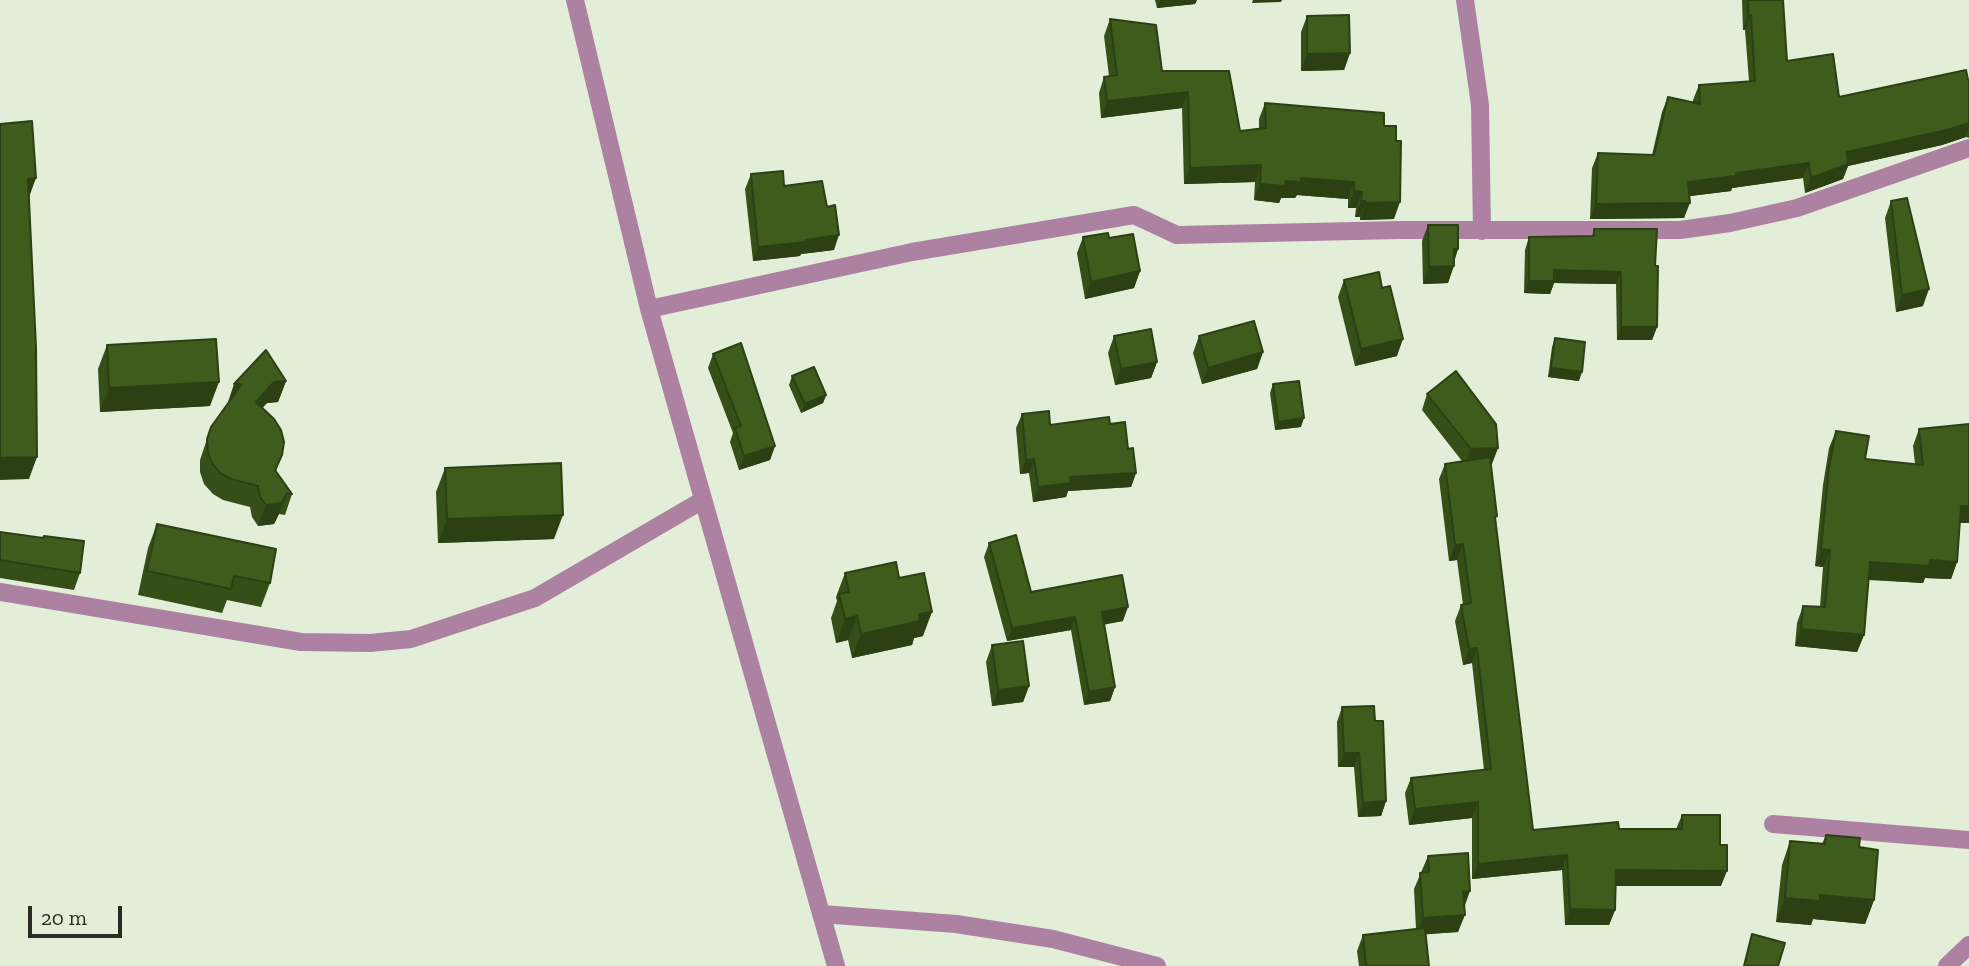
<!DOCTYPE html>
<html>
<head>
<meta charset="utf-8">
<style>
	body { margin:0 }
	#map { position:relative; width:1969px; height:966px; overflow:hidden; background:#e2eed8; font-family:"Zilla Slab",serif }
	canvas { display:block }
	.scale { position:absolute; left:28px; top:906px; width:94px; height:32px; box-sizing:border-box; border:4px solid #282c24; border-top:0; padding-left:9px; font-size:21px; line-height:24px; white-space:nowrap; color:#282c24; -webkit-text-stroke:5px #e2eed8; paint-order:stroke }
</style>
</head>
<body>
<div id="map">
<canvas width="1969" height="966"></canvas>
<div class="scale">20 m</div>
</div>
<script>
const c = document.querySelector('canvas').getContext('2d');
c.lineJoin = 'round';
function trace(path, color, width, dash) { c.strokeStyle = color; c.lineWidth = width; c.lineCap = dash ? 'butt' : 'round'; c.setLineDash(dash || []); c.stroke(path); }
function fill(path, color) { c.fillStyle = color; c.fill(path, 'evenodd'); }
trace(new Path2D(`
	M575 0 649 309 836 966
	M1465 0 1480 105 1482 231
	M649 309 912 252 1134 215 1177 235 1399 230H1680L1730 223 1797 208 1969 148
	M0 592 301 642 370 643 411 639 535 598 703 500
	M1773 824 1969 840
	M821 914 956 924 1053 939 1157 966
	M1947 966 1969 945`), '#ac81a1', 18);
fill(new Path2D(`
	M1155 0H1197L1195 4 1157 8Z
	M1742 0H1783L1787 61 1839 97 1969 80V138L1966 137 1942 145 1848 166 1843 179 1805 193 1803 178 1732 188 1731 191 1689 196 1684 218 1590 219 1592 168 1598 153 1652 155 1662 112 1668 97 1693 103V100L1699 85 1749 81 1745 30H1743Z
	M1307 16 1350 53 1344 70 1301 71V32Z
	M1110 19 1162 71 1240 131 1259 128V119L1265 103 1384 126 1394 219 1360 220V217H1355L1356 208H1348V199L1297 195 1295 198H1281L1279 203 1254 200 1255 182 1184 184 1182 108 1101 118 1099 93 1104 77 1109 76 1104 36Z
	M751 174 784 186 834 250 801 254 800 256 753 261 745 189Z
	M1891 201 1923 306 1896 312 1885 218Z
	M1428 225 1458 249 1448 283 1423 284 1422 241Z
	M1594 229 1655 266 1657 327 1652 340H1617L1616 284 1554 283 1550 294 1524 293 1525 250 1529 237 1592 236Z
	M1083 237 1109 238 1140 271 1134 288 1085 299 1077 253Z
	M1344 280 1397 356 1355 366 1338 297Z
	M1114 336 1157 362 1151 378 1115 385 1108 353Z
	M1199 336 1263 352 1257 369 1202 384 1193 353Z
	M1555 338 1579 381 1548 377 1552 347Z
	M107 345 210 406 100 412 98 369Z
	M713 354 775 446 770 460 739 470 730 442 733 433 708 368Z
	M792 376 826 395 823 403 801 413 789 385Z
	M286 381 278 402 267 403 262 408 282 455 276 471 292 494 285 515 279 514 274 524 258 526 252 517 250 507 223 500 213 494 204 484 200 472V460L211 427Z
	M1273 384 1301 427 1275 430 1270 393Z
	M1427 394 1498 448 1491 464 1495 521 1533 830 1676 829 1682 815 1721 886H1615V910L1609 925H1565L1562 870 1472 879V818L1409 825 1405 793 1411 778 1484 770 1472 663 1463 665 1455 621 1461 605H1463L1457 560 1449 561 1439 479 1445 464 1462 461 1422 410Z
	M1022 414 1050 425 1110 424 1128 449 1136 473 1131 487 1068 491 1066 497 1033 502 1029 473 1020 474 1016 428Z
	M1919 429 1960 523 1957 562 1951 579 1925 578 1923 583 1868 580 1864 635 1857 652 1795 646 1797 623 1803 606 1820 607 1823 567 1815 566 1823 485 1829 448 1836 431 1865 459 1915 464 1913 446Z
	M445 468 554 539 438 543 436 492Z
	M157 524 270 583 261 607 227 600 222 613 138 595 148 548Z
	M0 532 43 538 80 573 74 590 0 578Z
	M989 543 1031 592 1123 621 1104 624 1115 687 1110 701 1084 705 1071 630 1007 641 984 557Z
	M845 573 899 578 923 636 914 638 912 645 852 658 848 640 836 643 831 618 837 601 836 597Z
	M992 645 1029 686 1023 702 992 706 986 662Z
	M1342 707 1375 721 1386 801 1381 816 1358 817 1354 767H1338L1337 722Z
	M1826 835 1859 847 1874 900 1865 924 1813 919 1811 925 1776 922 1782 865 1790 841 1822 844Z
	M1428 856 1464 908 1458 932 1426 934 1429 966H1359L1357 951 1363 935 1416 929 1414 889Z`), '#364f19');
fill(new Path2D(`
	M1160 0H1197L1195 4 1157 8Z
	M1253 0H1282L1281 2 1252 3Z
	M1748 15H1751L1745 30H1743Z
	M1350 53 1344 70 1301 71 1307 54Z
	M1188 92 1182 108 1101 118 1107 101Z
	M1969 123V129L1966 137 1942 145 1848 166 1843 179 1805 193 1811 178 1847 152Z
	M1809 163 1803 178 1732 188 1731 191 1683 197 1688 182 1736 173Z
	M1261 165 1255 182 1184 184 1190 168Z
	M36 178 28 200V179Z
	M1301 178 1354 182 1348 199 1297 195 1295 198H1281L1279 203 1254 200 1260 184 1286 181Z
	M1354 191 1362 192 1356 208H1348Z
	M1361 201H1366L1360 217H1355Z
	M1400 202 1394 219 1360 220 1366 203Z
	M1690 203 1684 218 1590 219 1596 204Z
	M839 235 834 250 801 254 800 256 753 261 758 247Z
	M1454 249H1458L1452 266Z
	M1454 266 1448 283 1423 284 1429 267Z
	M1554 270 1621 272 1616 284 1554 283 1550 294 1524 293 1529 281Z
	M1140 271 1134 288 1085 299 1091 282Z
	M1929 289 1923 306 1896 312 1902 295Z
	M1621 327H1657L1652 340H1617Z
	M1403 339 1397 356 1355 366 1361 349Z
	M1263 352 1257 369 1202 384 1208 368Z
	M1157 362 1151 378 1115 385 1121 369Z
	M1551 368 1582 372 1579 381 1548 377Z
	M286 381 278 402 267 403 248 423 256 402 274 382Z
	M219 382 210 406 100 412 109 388Z
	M234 384H242L227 405Z
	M826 395 823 403 801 413 805 404Z
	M1304 418 1301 427 1275 430 1278 422Z
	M775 446 770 460 739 470 744 456Z
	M1498 448 1492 464 1465 465 1471 449Z
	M37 457 29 479 0 480V458Z
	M1034 459 1029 473 1020 474 1026 460Z
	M1136 473 1131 487 1068 491 1066 497 1033 502 1038 487 1070 477Z
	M287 493 279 514 274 524 258 526 266 505Z
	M1961 506H1969V523H1955Z
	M563 515 554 539 438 543 447 519Z
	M1463 544 1457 560 1449 561 1455 545Z
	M1821 549 1830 550 1823 567 1815 566Z
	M1930 560 1957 562 1951 579 1925 578 1923 583 1863 579 1870 562Z
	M1128 607 1123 621 1097 626 1102 612Z
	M932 612 923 636 914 638 912 645 852 658 861 634 919 614Z
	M857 616 848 640 836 643 845 619Z
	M1075 617 1071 630 1007 641 1012 628Z
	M1801 629 1864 635 1857 652 1795 646Z
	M1477 648 1472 663 1463 665 1469 649Z
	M1029 686 1023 702 992 706 998 690Z
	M1115 687 1110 701 1084 705 1089 692Z
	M1344 753H1359L1354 767H1338Z
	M1386 801 1381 816 1358 817 1363 803Z
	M1478 802 1472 818 1409 825 1415 809Z
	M1567 855 1562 870 1472 879 1478 864Z
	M1616 870 1727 871 1721 886H1610Z
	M1470 891 1464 908 1463 892Z
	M1820 895 1874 900 1865 924 1813 919 1811 925 1776 922 1785 898Z
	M1570 909 1615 910 1609 925H1565Z
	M1465 915 1458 932 1417 935 1423 918Z`), '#2c4014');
const building = new Path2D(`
	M1748 0H1783L1787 61 1833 54 1839 97 1966 70 1968 80H1969V123L1947 130 1847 152 1848 164 1811 178 1809 163 1736 173V176L1688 182 1690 203 1596 204 1598 153 1654 155 1668 97 1700 104 1699 85 1755 81 1751 15H1748Z
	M1349 15 1350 53 1307 54V16Z
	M1110 19 1156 25 1162 71H1229L1240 131 1266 128 1265 103 1384 113V126H1396V141H1401L1400 202 1366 203V201H1361L1362 192 1354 191V182L1301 178V182L1286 181 1285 186 1260 184 1261 165 1190 168 1188 92 1107 101 1104 77 1117 75Z
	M32 121 36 178 28 179 36 347 37 457 0 458V124Z
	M783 171 784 186 822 181 827 207 835 205 839 235 806 240V242L758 247 751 174Z
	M1907 198 1929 289 1902 295 1891 201Z
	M1428 225H1458V249H1454V266L1429 267Z
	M1594 229H1657L1655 266H1658L1657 327H1621V272L1554 270V281H1529V237L1594 236Z
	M1108 233 1109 238 1133 234 1140 271 1091 282 1083 237Z
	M1379 272 1382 288 1390 286 1403 339 1361 349 1344 280Z
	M1254 321 1263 352 1208 368 1199 336Z
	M1151 329 1157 362 1121 369 1114 336Z
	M1555 338 1585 342 1582 372 1551 368Z
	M216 339 219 382 109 388 107 345Z
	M741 343 775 446 744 456 735 428 741 426 713 354Z
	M266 350 286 381 274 382 256 402 274 419 281 430 284 442 282 455 275 470 292 494 287 493 282 503 266 505 260 497 258 486 231 479 220 473 212 463 208 452 207 439 211 427 242 384H234Z
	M814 367 826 395 805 404 792 376Z
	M1456 371 1496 424 1498 448 1471 449 1427 394Z
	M1299 381 1304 418 1278 422 1273 384Z
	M1049 411 1050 425 1109 417 1110 424 1125 422 1128 449 1133 448 1136 473 1070 477 1071 483 1038 487 1034 459 1026 460 1022 414Z
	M1969 424V506H1961L1957 562 1930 560 1929 566 1870 562 1864 635 1801 629 1803 606 1825 607 1830 550 1821 549 1829 467 1836 431 1869 436 1865 459 1923 465 1919 429Z
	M1490 457 1497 516 1495 517 1533 830 1618 822 1619 829H1682V815H1720V845H1727V871L1616 870 1615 910 1570 909 1567 855 1478 864V802L1415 809 1411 778 1491 769 1477 648 1469 649 1461 605 1471 603 1463 544 1455 545 1445 464Z
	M561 463 563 515 447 519 445 468Z
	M157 524 276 549 270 583 234 576 231 589 147 571Z
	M0 532 43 538 44 536 84 541 80 573 0 560Z
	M1016 535 1031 592 1122 575 1128 607 1102 612 1115 687 1089 692 1075 617 1012 628 989 543Z
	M896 562 899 578 924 573 932 612 919 614 920 621 861 634 857 616 845 619 839 594 849 592 845 573Z
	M1023 641 1029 686 998 690 992 645Z
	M1374 706 1375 721H1383L1386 801 1363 803 1359 753H1344L1342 707Z
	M1826 835 1860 838 1859 847 1878 850 1874 900 1820 895V901L1785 898 1790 841 1825 844Z
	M1468 853 1470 891 1463 892 1465 915 1423 918 1420 873 1429 872 1428 856Z
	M1425 928 1429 966H1366L1363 935Z
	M1752 934 1785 943 1778 966H1744Z`);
fill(building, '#3f5c1d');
trace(building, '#2c4014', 2);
</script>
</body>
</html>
